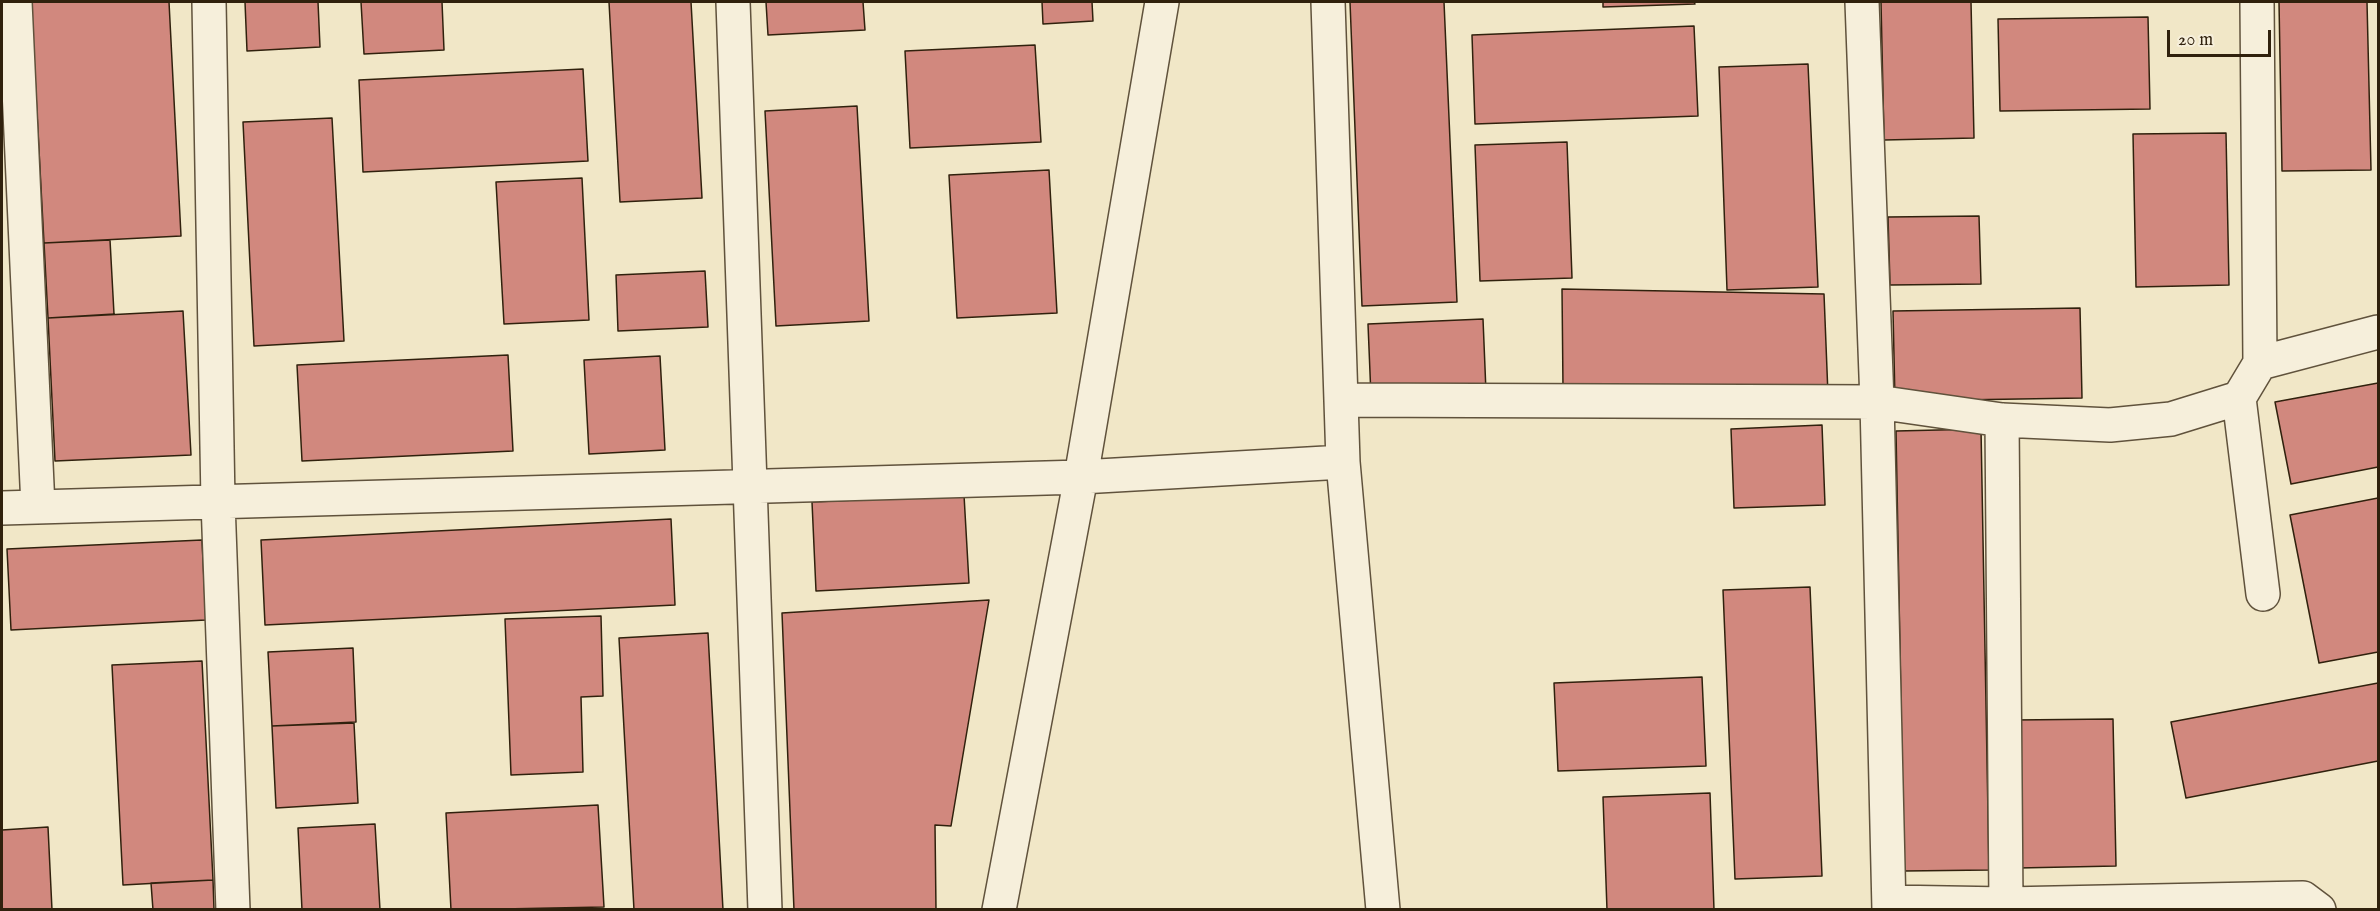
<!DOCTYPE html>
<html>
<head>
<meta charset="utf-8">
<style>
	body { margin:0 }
	#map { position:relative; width:2380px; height:911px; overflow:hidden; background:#f1e7c7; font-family:"IM FELL English",serif }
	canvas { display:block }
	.frame { position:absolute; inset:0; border:3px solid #30210d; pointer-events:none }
	.scale { position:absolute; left:2167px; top:30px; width:104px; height:27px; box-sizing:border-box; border:3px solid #30210d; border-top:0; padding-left:8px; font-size:18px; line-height:21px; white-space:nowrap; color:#30210d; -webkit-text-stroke:4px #f6efdb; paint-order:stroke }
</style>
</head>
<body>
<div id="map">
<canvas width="2380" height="911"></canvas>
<div class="frame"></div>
<div class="scale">20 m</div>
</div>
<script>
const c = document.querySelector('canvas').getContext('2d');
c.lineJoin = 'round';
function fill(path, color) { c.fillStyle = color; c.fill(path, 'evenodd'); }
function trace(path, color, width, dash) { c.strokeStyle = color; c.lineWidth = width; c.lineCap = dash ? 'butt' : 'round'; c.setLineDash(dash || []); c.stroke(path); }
const building = new Path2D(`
	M31 2H169L181 236 44 243Z
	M245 2H318L320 47 247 51Z
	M361 2H442L444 50 364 54Z
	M609 2H691L702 198 620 202Z
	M766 2H863L865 30 768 35Z
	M1042 2H1092L1093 21 1043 24Z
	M1350 2H1444L1457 302 1362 306Z
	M1603 2H1694L1695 4 1603 7Z
	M1881 2H1971L1974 138 1884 140Z
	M2279 2H2367L2371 170 2282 171Z
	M2148 17 2150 109 2000 111 1998 19Z
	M1694 26 1698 116 1475 124 1472 35Z
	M1035 45 1041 142 910 148 905 51Z
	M1808 64 1818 287 1727 290 1719 67Z
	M583 69 588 161 363 172 359 80Z
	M857 106 869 321 776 326 765 111Z
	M332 118 344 341 254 346 243 122Z
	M2226 133 2229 285 2136 287 2133 134Z
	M1567 142 1572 278 1480 281 1475 145Z
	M1049 170 1057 313 957 318 949 175Z
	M582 178 589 320 504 324 496 182Z
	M1979 216 1981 284 1890 285 1888 217Z
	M110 240 114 314 48 318 44 243Z
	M705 271 708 327 618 331 616 275Z
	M1562 289 1824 294 1828 395 1563 388Z
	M2080 308 2082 398 1895 401 1893 311Z
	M183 311 191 455 55 461 48 318Z
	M1483 319 1486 392 1371 397 1368 324Z
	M508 355 513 451 302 461 297 365Z
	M660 356 665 450 589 454 584 360Z
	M2378 383V467L2291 484 2275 402Z
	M1822 425 1825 505 1734 508 1731 429Z
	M1981 429 1989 870 1904 871 1896 431Z
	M964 495 969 583 816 591 812 502Z
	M2378 498V652L2319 663 2290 515Z
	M671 519 675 605 265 625 261 540Z
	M202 540 206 620 11 630 7 549Z
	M1810 587 1822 876 1735 879 1723 590Z
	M989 600 951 826 935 825 936 910H794L782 613Z
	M601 616 603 696 581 697 583 772 511 775 505 619Z
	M708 633 723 910H634L619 638Z
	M353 648 356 722 272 726 268 652Z
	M202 661 213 880 123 885 112 665Z
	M1702 677 1706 766 1558 771 1554 683Z
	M2378 683V761L2186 798 2171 722Z
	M2113 719 2116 866 2018 868 2014 720Z
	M354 723 358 803 276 808 272 726Z
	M1710 793 1714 910H1607L1603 797Z
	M598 805 604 907 451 910 446 813Z
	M375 824 380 910H302L298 828Z
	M48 827 52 910H2V830Z
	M213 880 214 910H153L151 883Z`);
fill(building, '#d1887e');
trace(building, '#30210d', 1.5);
const minor = new Path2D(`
	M15 2 38 507
	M209 2 218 502 233 910
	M733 2 765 910
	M1328 2 1343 462 1383 910
	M1862 2 1877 402 1889 910
	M2257 2 2260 363
	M2239 398 2263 594
	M1341 400 1877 402 2002 420 2110 425 2171 419 2239 398 2260 363 2378 332
	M2002 420 2006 904
	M2 508 1081 477 1343 462
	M1889 902 2006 904 2303 898 2319 910
	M999 910 1081 477 1162 2`);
trace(minor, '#60523c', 36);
trace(minor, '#f6efdb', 33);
</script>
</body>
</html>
